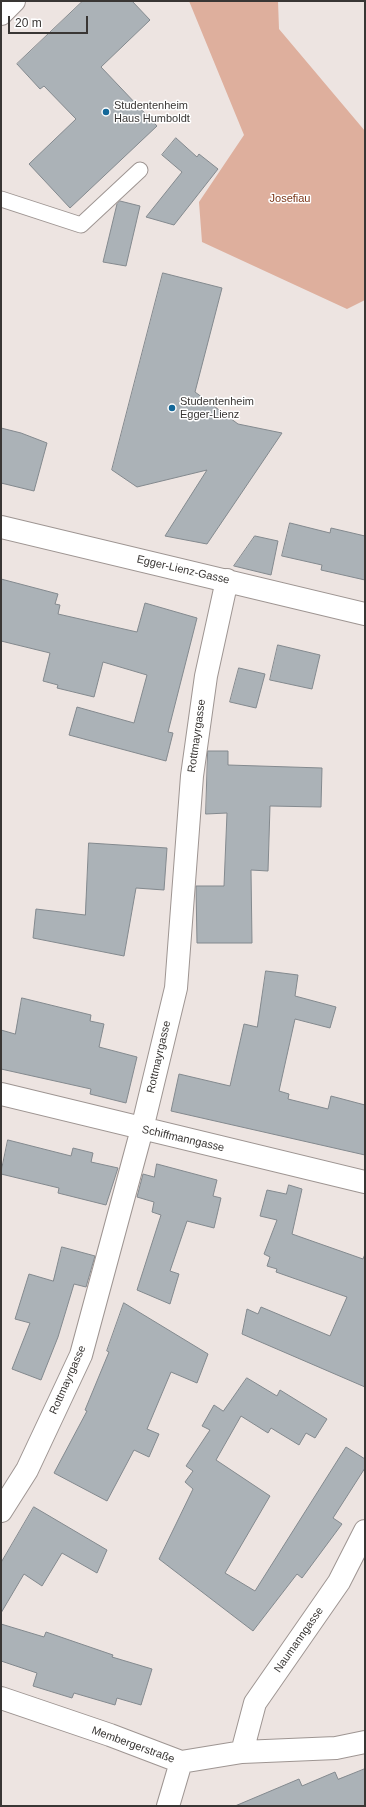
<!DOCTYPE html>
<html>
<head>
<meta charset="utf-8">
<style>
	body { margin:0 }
	#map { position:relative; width:366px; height:1807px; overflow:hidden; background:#ede4e1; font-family:Helvetica,sans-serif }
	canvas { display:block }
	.frame { position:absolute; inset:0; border:2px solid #393634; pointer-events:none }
	.scale { position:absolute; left:8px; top:16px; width:80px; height:18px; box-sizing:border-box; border:2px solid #393634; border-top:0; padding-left:5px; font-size:12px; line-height:14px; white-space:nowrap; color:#393634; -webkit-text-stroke:3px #fff; paint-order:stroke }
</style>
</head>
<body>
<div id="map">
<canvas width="366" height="1807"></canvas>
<div class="frame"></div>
<div class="scale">20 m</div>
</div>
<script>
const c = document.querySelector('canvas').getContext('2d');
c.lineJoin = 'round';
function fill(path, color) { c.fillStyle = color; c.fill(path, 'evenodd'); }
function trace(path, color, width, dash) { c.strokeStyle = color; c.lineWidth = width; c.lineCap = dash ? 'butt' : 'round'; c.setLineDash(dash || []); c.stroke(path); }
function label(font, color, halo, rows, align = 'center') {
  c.font = font + ' Helvetica,sans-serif'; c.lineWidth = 3; c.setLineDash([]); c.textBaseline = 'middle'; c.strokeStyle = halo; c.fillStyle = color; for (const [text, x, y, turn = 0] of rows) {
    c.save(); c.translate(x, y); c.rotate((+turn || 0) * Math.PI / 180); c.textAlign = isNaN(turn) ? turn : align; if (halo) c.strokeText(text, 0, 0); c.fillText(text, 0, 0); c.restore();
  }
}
fill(new Path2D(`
	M189 1H278L279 29 365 131V300L347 309 202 242 199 202 244 135Z`), '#deaf9d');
const building = new Path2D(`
	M83 1H132L150 20 101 67 157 126 70 208 29 164 76 119 44 86 40 89 17 64Z
	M176 138 197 157 199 154 218 169 174 225 146 217 182 172 162 155Z
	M120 201 140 206 126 266 103 262 117 204Z
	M163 273 222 288 195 392 238 424 282 433 207 544 165 536 207 470 137 487 112 470Z
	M1 428 21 433 47 443 34 491 1 483Z
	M290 523 330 533 331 528 365 536V580L321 570 322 565 282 556Z
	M255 536 278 541 271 575 234 566Z
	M1 579 58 594 55 604 60 605 58 614 137 632 145 603 197 618 168 732 173 733 166 761 69 735 77 707 134 723 147 675 103 662 94 697 57 688 58 685 43 681 50 653 1 641Z
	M278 645 320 655 312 689 270 680Z
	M239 668 265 674 256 708 230 702Z
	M208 751H228V765L322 768 321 807 270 806 268 871 251 870 252 943H197L196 886H224L227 813 206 814Z
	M89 843 167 848 164 890 136 888 124 956 33 938 36 909 85 915Z
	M266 971 298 975 295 996 336 1007 330 1028 295 1019 279 1091 289 1094 288 1099 328 1109 331 1096 365 1105V1155L171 1111 179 1074 230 1086 244 1024 257 1027Z
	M22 998 91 1015 90 1021 104 1024 99 1047 137 1057 126 1103 90 1094 91 1089 1 1069V1030L15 1034Z
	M8 1140 71 1156 73 1148 93 1153 91 1162 118 1168 106 1205 58 1193 59 1188 1 1174Z
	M157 1164 217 1180 213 1196 221 1198 214 1228 187 1221 170 1271 179 1274 170 1304 137 1290 161 1215 152 1212 154 1202 137 1197 143 1174 154 1177Z
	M289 1185 302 1189 292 1234 363 1259 365 1254V1387L242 1334 247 1309 258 1314 261 1307 330 1336 347 1297 276 1272 277 1269 267 1266 270 1257 264 1254 277 1220 260 1216 267 1190 286 1194Z
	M62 1247 95 1256 86 1287 74 1284 58 1337 41 1380 12 1369 30 1323 15 1319 29 1274 53 1281Z
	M124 1303 208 1354 197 1383 171 1372 147 1429 159 1434 149 1457 134 1450 107 1501 54 1473 87 1411 85 1410 109 1352 107 1351Z
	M247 1378 277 1396 280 1390 327 1419 315 1438 306 1433 299 1445 271 1428 268 1433 241 1416 216 1460 270 1496 225 1573 255 1591 346 1447 365 1459V1468L333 1518 342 1524 302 1578 297 1574 253 1631 159 1559 193 1489 185 1482 193 1471 186 1466 210 1430 202 1426 214 1405 223 1411Z
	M34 1507 107 1550 97 1573 62 1553 42 1586 24 1574 1 1613V1563Z
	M1 1624 44 1637 46 1632 113 1655 112 1657 152 1669 141 1705 117 1698 115 1705 74 1693 72 1698 33 1686 37 1673 1 1661Z
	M365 1769V1806H235L299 1779 302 1786 335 1772 338 1779Z`);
fill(building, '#abb2b7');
trace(building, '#83898e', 1);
const service = new Path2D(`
	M1 199 81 225 140 170`);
const minor = new Path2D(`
	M1 14 14 1
	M1 527 365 614
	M1 1094 365 1182
	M1 1511 27 1470 81 1355 142 1129 176 988 192 776 206 676 227 580
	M1 1698 110 1735 181 1762 242 1752 336 1748 365 1742
	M242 1752 255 1703 339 1582 365 1531
	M168 1806 181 1762`);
trace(service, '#9e9592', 17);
trace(minor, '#9e9592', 24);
trace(service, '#fff', 15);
trace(minor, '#fff', 22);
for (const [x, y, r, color] of [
	[106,112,4,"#146899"],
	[172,408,4,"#146899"]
]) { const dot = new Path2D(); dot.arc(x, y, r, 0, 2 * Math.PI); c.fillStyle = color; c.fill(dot); trace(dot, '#fff', 1.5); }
label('11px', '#393634', '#fff', [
	["Studentenheim",114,106],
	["Haus Humboldt",114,119],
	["Studentenheim",180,402],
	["Egger-Lienz",180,415]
], 'left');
label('11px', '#7a3416', '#fff', [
	["Josefiau",290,199]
]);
label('11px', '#393634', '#fff', [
	["Egger-Lienz-Gasse",183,570,13],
	["Rottmayrgasse",197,736,-82],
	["Rottmayrgasse",159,1057,-77],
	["Schiffmanngasse",183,1139,13],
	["Rottmayrgasse",68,1380,-66],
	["Naumanngasse",299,1640,-55],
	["Membergerstraße",133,1745,20]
]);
</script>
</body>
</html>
